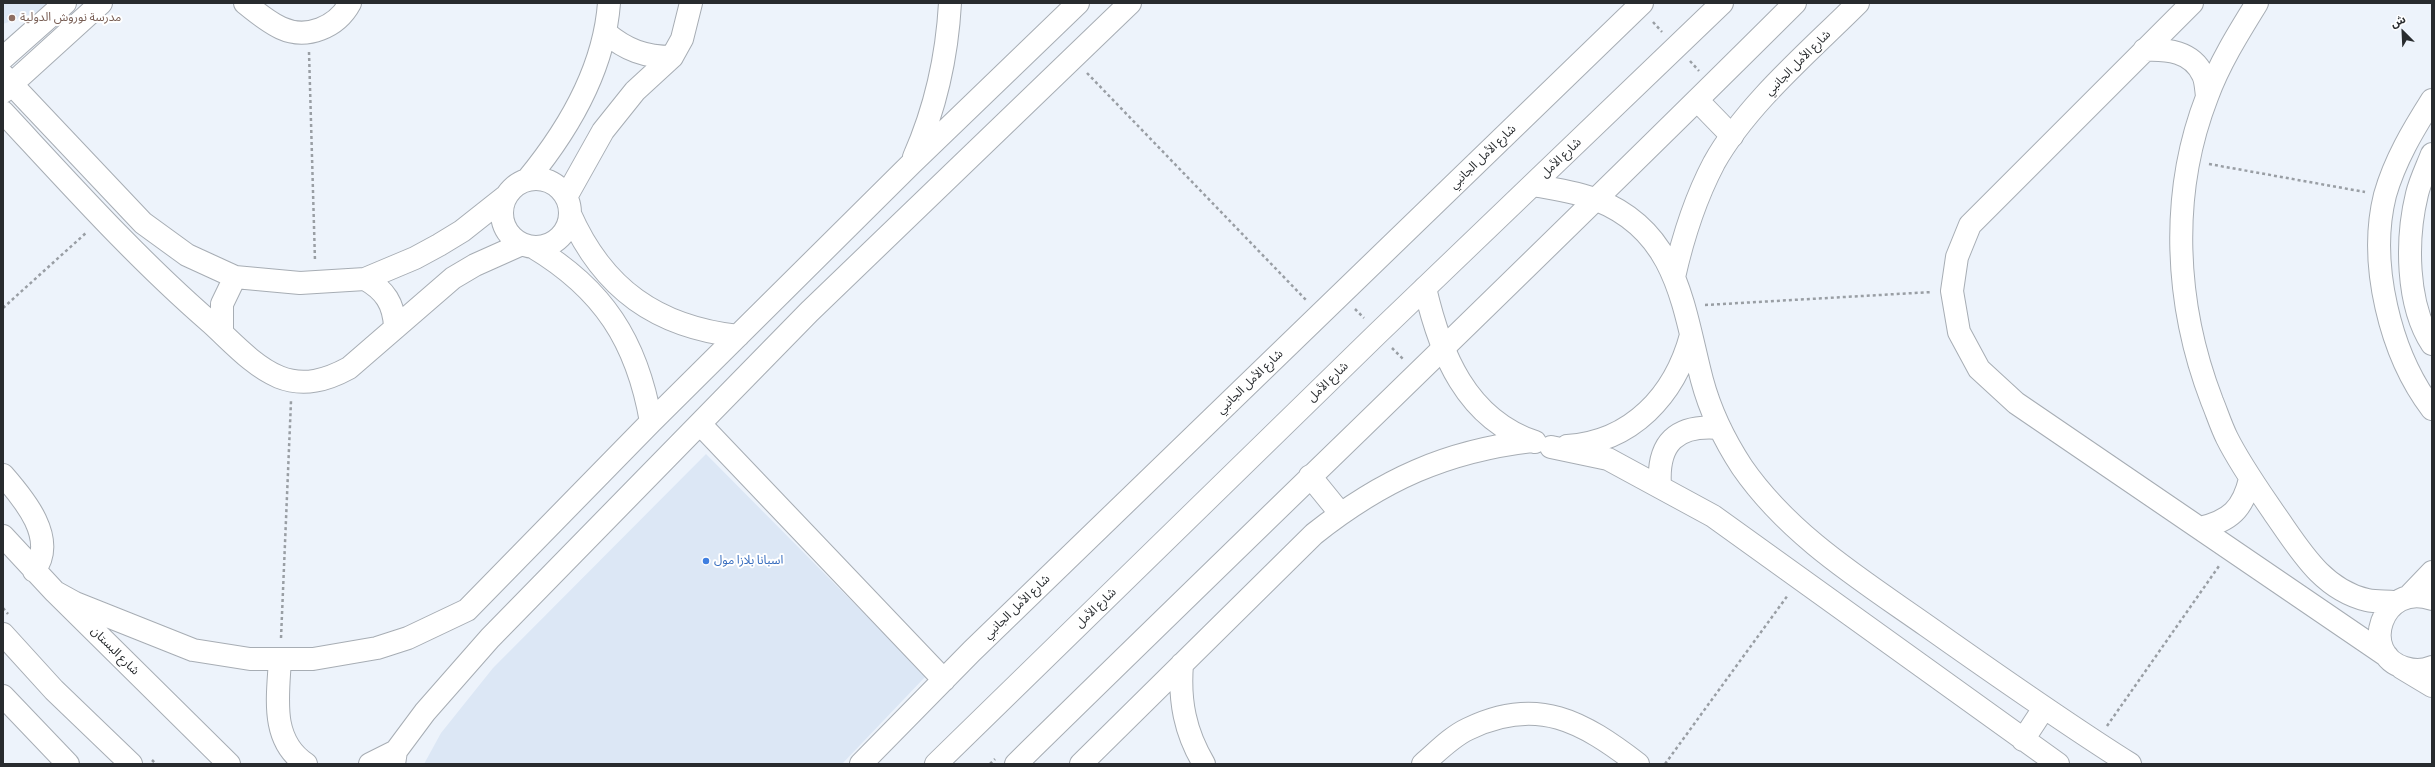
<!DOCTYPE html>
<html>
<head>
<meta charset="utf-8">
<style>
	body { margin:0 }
	#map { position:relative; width:2435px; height:767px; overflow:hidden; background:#edf3fb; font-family:"PT Sans Narrow","Noto Sans Arabic",sans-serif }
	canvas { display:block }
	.frame { position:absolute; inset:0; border:4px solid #282b2e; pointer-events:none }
	.north { position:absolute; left:2383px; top:12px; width:40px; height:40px; -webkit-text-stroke:3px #fff; paint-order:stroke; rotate:336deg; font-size:11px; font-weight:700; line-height:16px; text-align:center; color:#282b2e }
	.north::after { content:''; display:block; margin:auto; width:14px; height:18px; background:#282b2e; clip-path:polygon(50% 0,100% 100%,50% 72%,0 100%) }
</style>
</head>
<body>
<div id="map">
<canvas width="2435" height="767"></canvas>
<div class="frame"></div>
<div class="north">ش</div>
</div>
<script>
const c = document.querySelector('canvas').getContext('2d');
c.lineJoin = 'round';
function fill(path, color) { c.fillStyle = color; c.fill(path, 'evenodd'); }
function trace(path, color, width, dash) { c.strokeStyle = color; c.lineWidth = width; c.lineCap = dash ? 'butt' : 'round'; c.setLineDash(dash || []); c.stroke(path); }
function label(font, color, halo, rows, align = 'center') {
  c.font = font + ' "PT Sans Narrow","Noto Sans Arabic",sans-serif'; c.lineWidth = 4; c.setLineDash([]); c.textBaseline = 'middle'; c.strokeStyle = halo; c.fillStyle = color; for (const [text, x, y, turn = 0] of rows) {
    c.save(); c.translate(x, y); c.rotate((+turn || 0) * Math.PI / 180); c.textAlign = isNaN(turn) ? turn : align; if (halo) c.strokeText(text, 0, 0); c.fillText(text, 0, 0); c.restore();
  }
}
fill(new Path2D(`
	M3 3H47L37 12 3 24Z
	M706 454 926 676 842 764H424L441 733 493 668Z`), '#dce7f5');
const minor = new Path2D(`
	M245 3C256 12 268 22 281 28 307 40 337 27 350 3
	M2192 3 1970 225 1957 257 1952 291 1959 332 1979 369 2016 403 2387 656
	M2257 3C2239 32 2219 64 2207 97 2169 195 2175 305 2212 401 2217 413 2221 426 2227 438 2240 464 2257 488 2274 513 2299 548 2321 589 2367 600 2376 602 2386 601 2395 602
	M606 33C626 50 645 57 672 57
	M2144 50C2167 49 2192 51 2203 75 2206 81 2206 90 2207 96
	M3 58 65 3
	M3 75 143 223 187 255 235 277 300 283 365 279 415 258 439 245 462 231 505 197
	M3 92 101 3
	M2432 100C2413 130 2395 160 2385 195 2368 263 2390 354 2432 409
	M3 112C70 184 136 258 211 323 232 342 253 366 279 377 304 387 327 380 349 368L453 278 475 265 522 244
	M2432 154C2427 167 2420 181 2417 194 2406 239 2406 304 2432 344
	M914 157C936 107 947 57 950 3
	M502 213a34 34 0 1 1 68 0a34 34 0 1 1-68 0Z
	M527 180C569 129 604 70 609 3
	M1533 185C1554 189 1577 192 1597 200 1678 232 1683 307 1702 380 1710 410 1725 441 1742 467 1789 535 1860 579 1927 626 1994 673 2060 720 2130 764
	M566 197 603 131 635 91 672 57 682 39 691 3
	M570 214C603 289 657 327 738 336
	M533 247C603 289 637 341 651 422
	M1674 277C1683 237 1695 199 1714 163 1747 104 1810 51 1858 3
	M365 279C385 290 394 304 395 327
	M1425 288C1440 353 1466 419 1535 442
	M222 333V304L235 277
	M700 424 944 680
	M1567 446C1632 442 1675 395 1691 335
	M1551 447 1608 459 1713 516 2058 764
	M3 475C24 499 58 539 34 571
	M1660 486C1657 443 1676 424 1720 428
	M2200 528C2230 521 2243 509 2250 479
	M3 536 55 592 229 764
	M55 592 75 603 193 650 250 659H313L377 648 408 638 467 610 651 422 911 164 1078 3
	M2409 596 2432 572
	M2432 599C2382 581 2358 654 2405 668 2414 671 2423 671 2432 667
	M3 634 54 690 131 764
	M280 659C278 697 270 740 306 764
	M1182 664C1179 701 1185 732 1204 764
	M2402 668 2432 686
	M3 696 68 764
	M2023 740 2044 708
	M370 764 396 751
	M394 764 396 751 425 712 490 638 809 312 1130 3
	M861 764 972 651 1642 3
	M1081 764 1314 534C1382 480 1446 451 1532 441
	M1423 764C1437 752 1451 737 1468 729 1538 695 1583 722 1638 764`);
const major = new Path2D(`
	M1697 100 1732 136
	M1310 476 1340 513
	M936 764 1378 333 1722 3
	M1016 764C1275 510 1538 259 1795 3`);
trace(minor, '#a7adb4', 24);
trace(major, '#a7adb4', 24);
trace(new Path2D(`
	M1653 22 1662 32
	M309 52 315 261
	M1690 61 1699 71
	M1087 73 1306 300
	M2209 164 2365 192
	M1705 305 1932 292
	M3 308 87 232
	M1355 309 1364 318
	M1392 348 1403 359
	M3 608 8 614
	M281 638 291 401
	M2107 726 2219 566
	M152 760 156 764
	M990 764 995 759
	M1665 764 1788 595`), '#999ea4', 2.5, [3, 3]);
trace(minor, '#fff', 22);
trace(major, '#fff', 22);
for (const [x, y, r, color] of [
	[12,18,4,"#8d6e63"],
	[706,561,4,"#3f7fe0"]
]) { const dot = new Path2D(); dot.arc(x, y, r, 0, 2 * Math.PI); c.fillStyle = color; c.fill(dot); trace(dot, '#fff', 1.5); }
label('12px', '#785e54', '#fff', [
	["مدرسة نوروش الدولية",20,18]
], 'left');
label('12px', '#282b2e', '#fff', [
	["شارع الأمل الجانبي",1798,63,-45],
	["شارع الأمل الجانبي",1483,157,-44],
	["شارع الأمل",1561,158,-44],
	["شارع الأمل الجانبي",1250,382,-44],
	["شارع الأمل",1328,382,-44],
	["شارع الأمل الجانبي",1017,607,-44],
	["شارع الأمل",1096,608,-44],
	["شارع البستان",115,651,45]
]);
label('12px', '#366cbe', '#fff', [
	["اسبانا بلازا مول",714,561]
], 'left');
</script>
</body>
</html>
